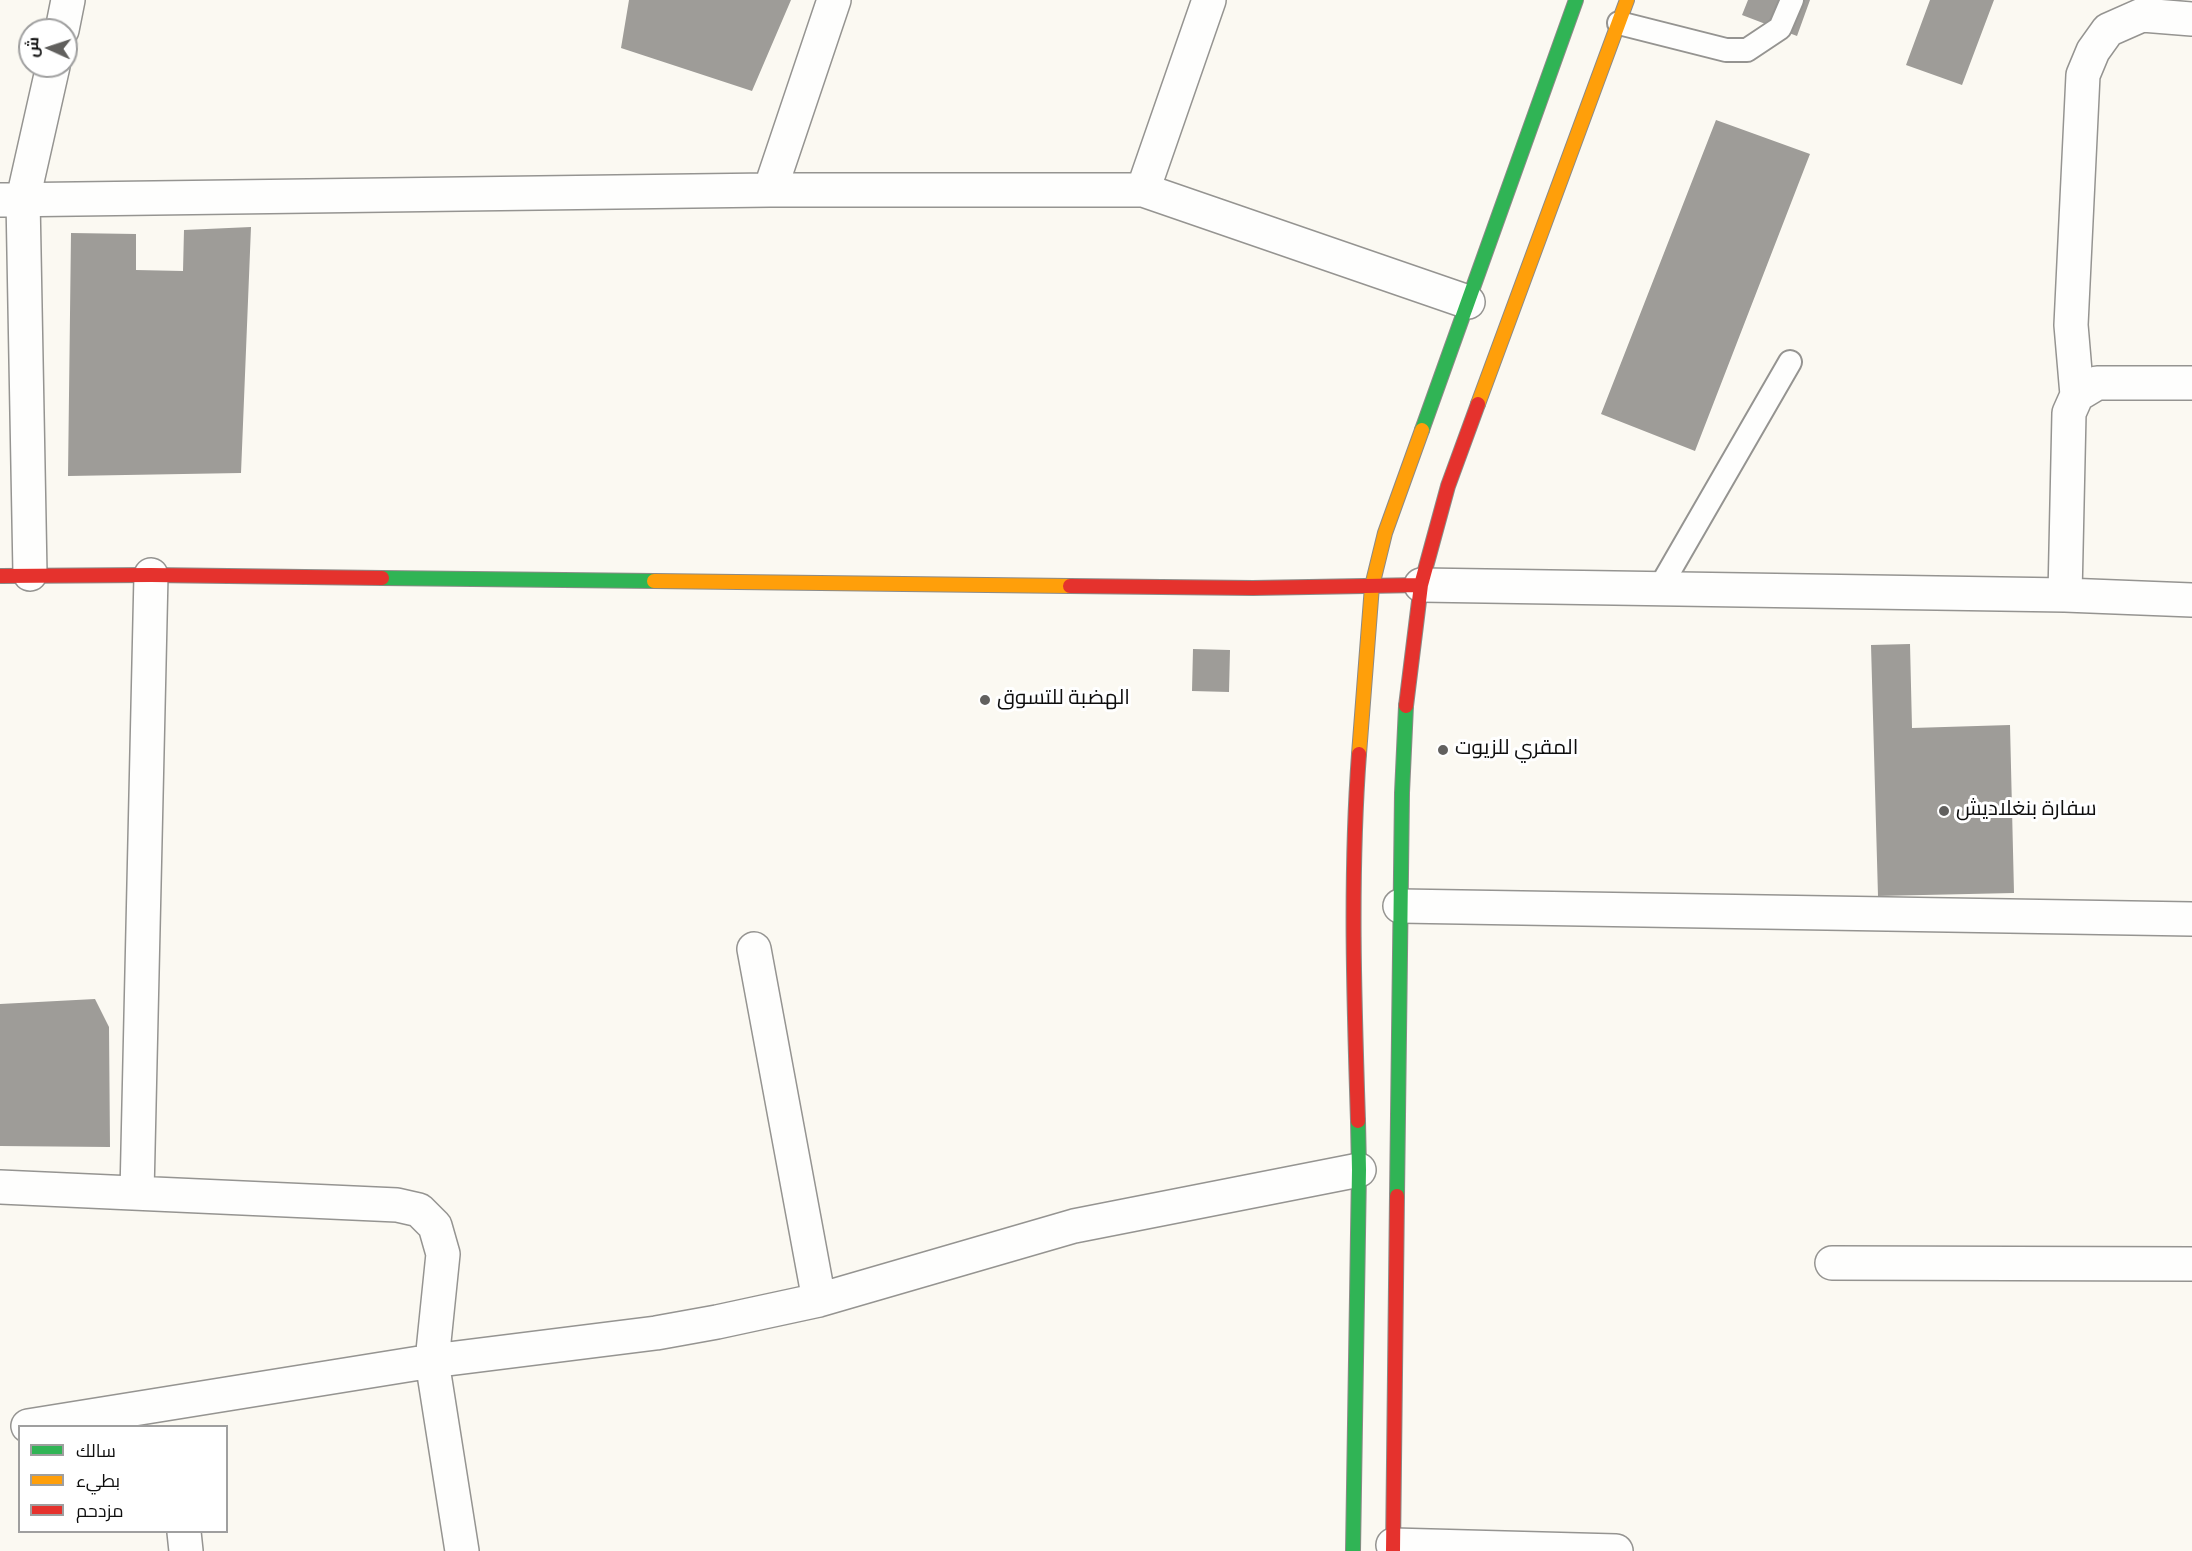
<!DOCTYPE html>
<html>
<head>
<meta charset="utf-8">
<style>
	body { margin:0 }
	#map { position:relative; width:2192px; height:1551px; overflow:hidden; background:#fbf9f2; font-family:Georgia,Cairo,serif }
	canvas { display:block }
	.legend { position:absolute; left:18px; top:1425px; width:210px; height:108px; box-sizing:border-box; background:#fff; border:2px solid #9f9f9f; margin:0; padding:8px 10px; list-style:none; font-size:18px; color:#0e0e0e }
	.legend li { display:flex; align-items:center; gap:12px; height:30px }
	.legend b { width:30px; border:2px solid #9f9f9f }
	.north { position:absolute; left:18px; top:18px; width:60px; height:60px; box-sizing:border-box; background:#fff; border:2px solid #9f9f9f; border-radius:50%; rotate:273deg; font-size:16px; font-weight:700; line-height:24px; text-align:center; color:#0e0e0e }
	.north::after { content:''; display:block; margin:auto; width:21px; height:27px; background:#61605e; clip-path:polygon(50% 0,100% 100%,50% 72%,0 100%) }
</style>
</head>
<body>
<div id="map">
<canvas width="2192" height="1551"></canvas>
<ul class="legend">
<li><b style="height:8px;background:#30b455"></b>سالك</li>
<li><b style="height:8px;background:#ff9f0a"></b>بطيء</li>
<li><b style="height:8px;background:#e5322d"></b>مزدحم</li>
</ul>
<div class="north">ش</div>
</div>
<script>
const c = document.querySelector('canvas').getContext('2d');
c.lineJoin = 'round';
function fill(path, color) { c.fillStyle = color; c.fill(path, 'evenodd'); }
function trace(path, color, width, dash) { c.strokeStyle = color; c.lineWidth = width; c.lineCap = dash ? 'butt' : 'round'; c.setLineDash(dash || []); c.stroke(path); }
function label(font, color, halo, rows, align = 'center') {
  c.font = font + ' Georgia,Cairo,serif'; c.lineWidth = 6; c.setLineDash([]); c.textBaseline = 'middle'; c.strokeStyle = halo; c.fillStyle = color; for (const [text, x, y, turn = 0] of rows) {
    c.save(); c.translate(x, y); c.rotate((+turn || 0) * Math.PI / 180); c.textAlign = isNaN(turn) ? turn : align; if (halo) c.strokeText(text, 0, 0); c.fillText(text, 0, 0); c.restore();
  }
}
fill(new Path2D(`
	M629 0H791L752 91 621 48Z
	M1748 0H1810L1797 36 1742 15Z
	M1930 0H1994L1962 85 1906 65Z
	M1716 120 1810 154 1695 451 1601 414Z
	M251 227 241 473 68 476 71 233 136 234V270L183 271 184 230Z
	M1910 644 1912 728 2010 725 2014 893 1878 896 1871 645Z
	M1193 649 1230 650 1229 692 1192 691Z
	M95 999 109 1027 110 1147 0 1146V1004Z`), '#9e9c98');
const lane = new Path2D(`
	M1619 23 1726 50H1747L1780 28 1792 0
	M1659 589 1790 362`);
const street = new Path2D(`
	M62 30 68 0
	M770 190H1143L1468 302
	M1143 190 1209 0
	M0 200 770 190 834 0
	M2077 395 2071 325 2083 75 2093 51 2108 30 2142 15 2192 19
	M30 574 23 199 53 66
	M1421 585 2065 595 2192 600
	M2065 595 2069 413 2077 395 2097 383H2192
	M1400 906 2192 919
	M754 949 819 1300
	M0 1187 397 1205 419 1210 435 1226 443 1254 432 1361 462 1551
	M137 1193 151 575
	M1832 1263 2192 1264
	M28 1426 432 1361 656 1333 717 1322 819 1300 1074 1226 1359 1170
	M184 1532 186 1551
	M1393 1545 1616 1551`);
const fast = new Path2D(`
	M1422 430 1576 0
	M382 578 654 581
	M1397 1196 1402 793 1406 706
	M1353 1551 1359 1170 1358 1121`);
const slow = new Path2D(`
	M1478 404 1627 0
	M654 581 1070 586
	M1359 754 1372 586 1385 533 1422 430`);
const jam = new Path2D(`
	M0 576 151 575 382 578
	M1070 586 1253 588 1421 585
	M1406 706 1421 585 1448 486 1478 404
	M1358 1121C1354 998 1350 876 1359 754
	M1393 1551 1397 1196`);
trace(lane, '#959491', 26);
trace(street, '#959491', 36);
trace(fast, '#8b8a87', 16);
trace(slow, '#8b8a87', 16);
trace(jam, '#8b8a87', 16);
trace(lane, '#fefefd', 22);
trace(street, '#fefefd', 33);
trace(fast, '#30b455', 14);
trace(slow, '#ff9f0a', 14);
trace(jam, '#e5322d', 14);
for (const [x, y, r, color] of [
	[985,700,6,"#61605e"],
	[1443,750,6,"#61605e"],
	[1944,811,6,"#61605e"]
]) { const dot = new Path2D(); dot.arc(x, y, r, 0, 2 * Math.PI); c.fillStyle = color; c.fill(dot); trace(dot, '#fff', 2); }
label('21px', '#0e0e0e', '#fff', [
	["الهضبة للتسوق",997,700],
	["المقري للزيوت",1455,750],
	["سفارة بنغلاديش",1956,811]
], 'left');
</script>
</body>
</html>
